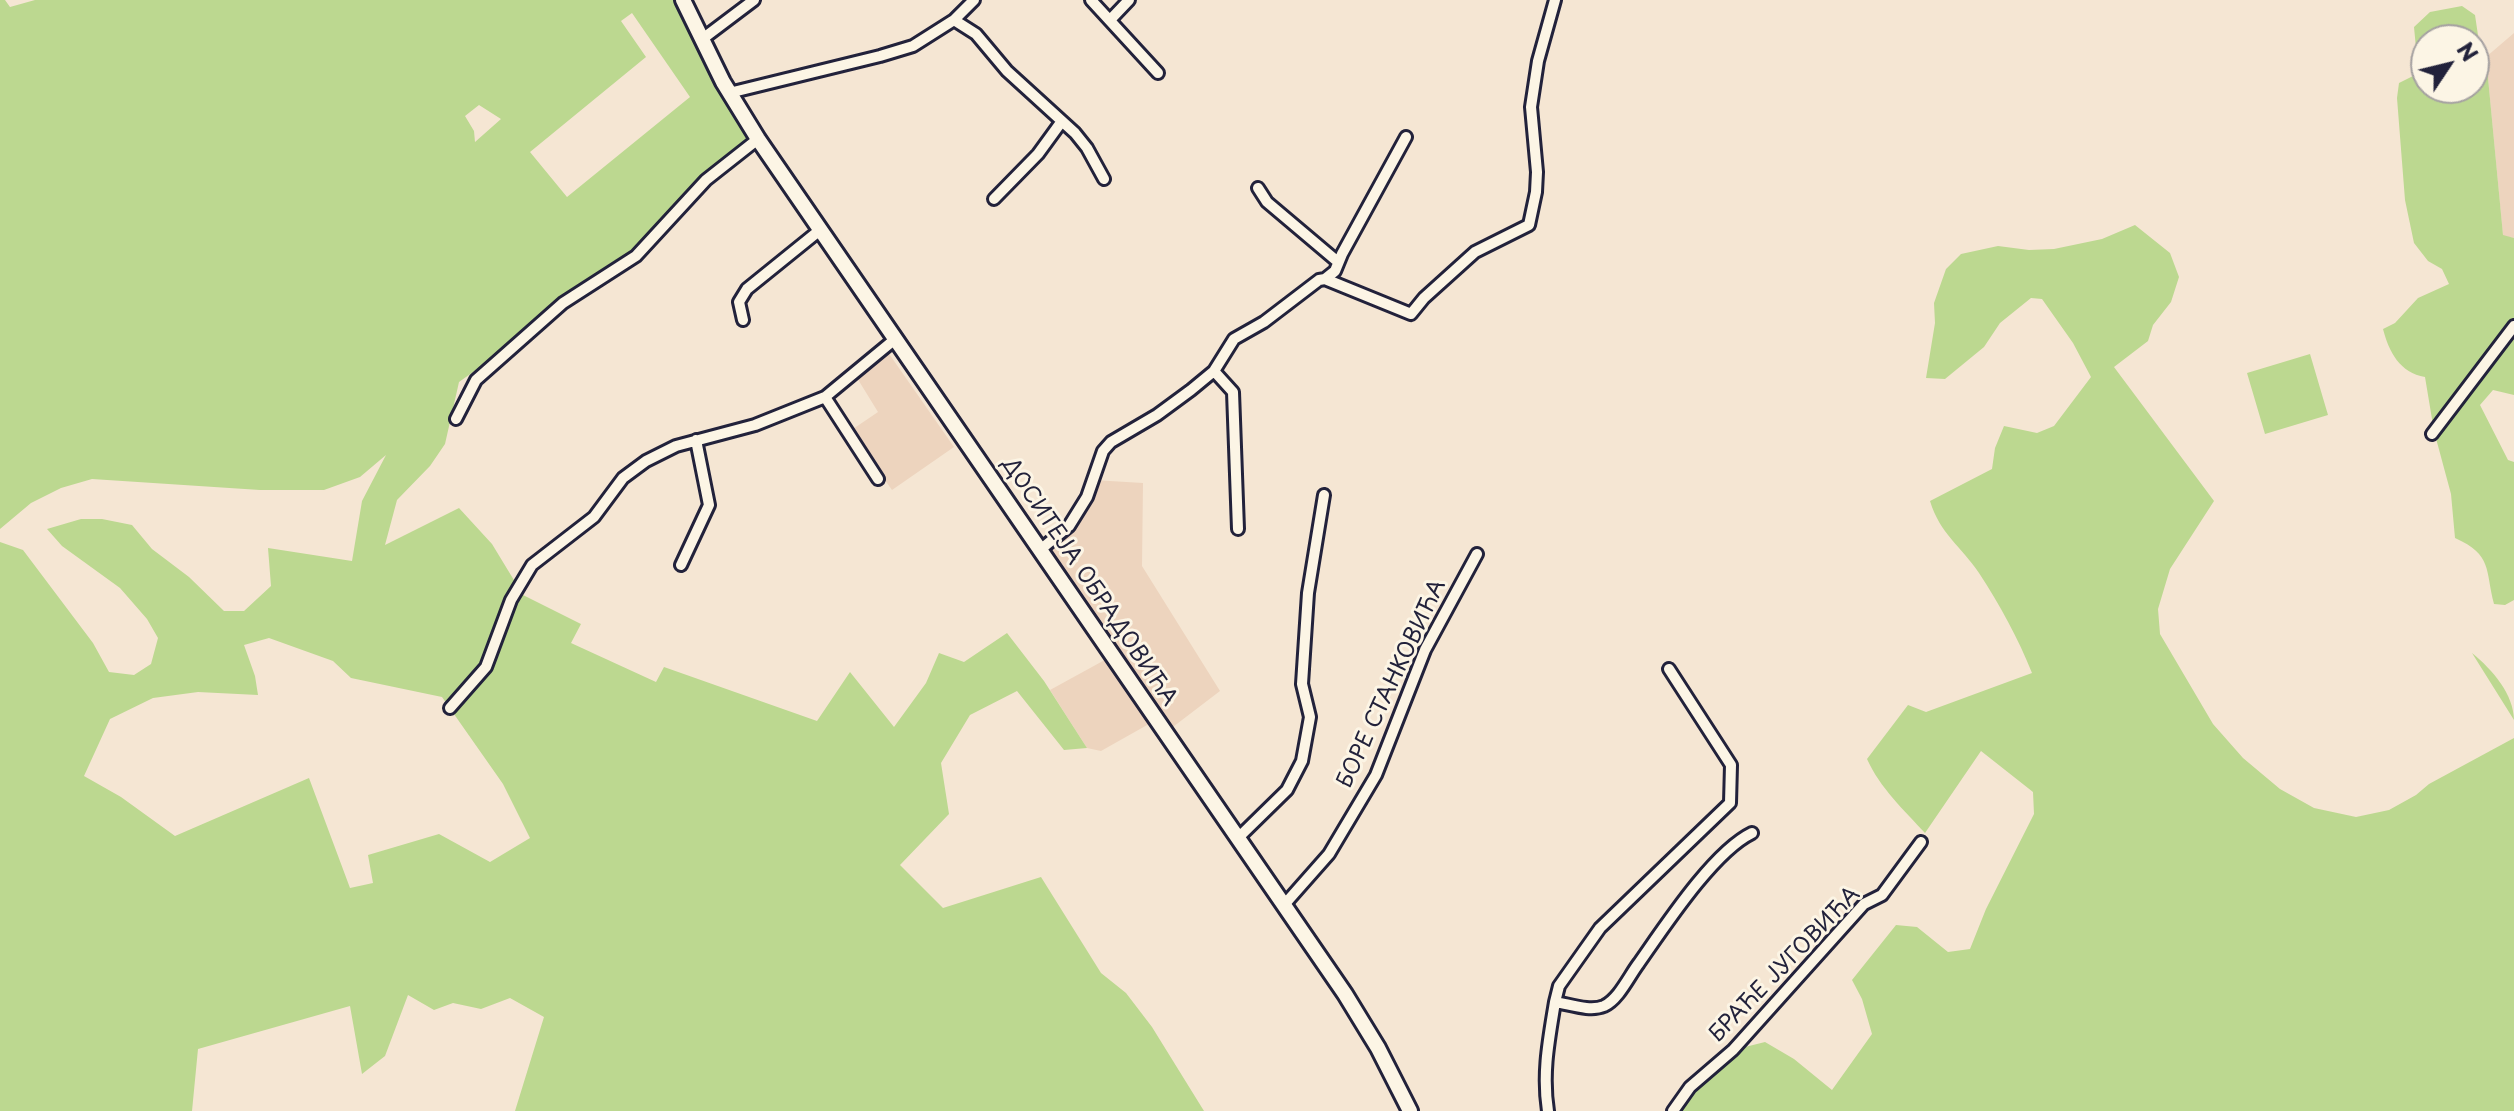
<!DOCTYPE html>
<html>
<head>
<meta charset="utf-8">
<style>
	body { margin:0 }
	#map { position:relative; width:2514px; height:1111px; overflow:hidden; background:#f5e6d3; font-family:"Playpen Sans",sans-serif }
	canvas { display:block }
	.north { position:absolute; left:2410px; top:24px; width:80px; height:80px; box-sizing:border-box; background:#fcf5e5; border:2px solid #a5a1a1; border-radius:50%; rotate:55deg; font-size:22px; font-weight:700; line-height:32px; text-align:center; color:#22223b }
	.north::after { content:''; display:block; margin:auto; width:28px; height:36px; background:#22223b; clip-path:polygon(50% 0,100% 100%,50% 72%,0 100%) }
</style>
</head>
<body>
<div id="map">
<canvas width="2514" height="1111"></canvas>
<div class="north">N</div>
</div>
<script>
const c = document.querySelector('canvas').getContext('2d');
c.lineJoin = 'round';
function fill(path, color) { c.fillStyle = color; c.fill(path, 'evenodd'); }
function trace(path, color, width, dash) { c.strokeStyle = color; c.lineWidth = width; c.lineCap = dash ? 'butt' : 'round'; c.setLineDash(dash || []); c.stroke(path); }
function label(font, color, halo, rows, align = 'center') {
  c.font = font + ' "Playpen Sans",sans-serif'; c.lineWidth = 6; c.setLineDash([]); c.textBaseline = 'middle'; c.strokeStyle = halo; c.fillStyle = color; for (const [text, x, y, turn = 0] of rows) {
    c.save(); c.translate(x, y); c.rotate((+turn || 0) * Math.PI / 180); c.textAlign = isNaN(turn) ? turn : align; if (halo) c.strokeText(text, 0, 0); c.fillText(text, 0, 0); c.restore();
  }
}
fill(new Path2D(`
	M2514 33V238L2503 236 2486 57Z
	M885 348 954 447 892 490 850 431 878 412 854 373Z
	M1093 480 1143 483 1142 566 1220 691 1165 733 1156 720 1101 751 1087 748 1050 690 1112 656 1040 550 1069 526Z`), '#edd4be');
fill(new Path2D(`
	M0 0H5L10 7 35 0H683L758 139 706 180 636 256 459 382 445 444 430 466 397 500 385 545 459 508 492 544 523 595 581 624 571 643 656 682 664 667 817 721 850 672 894 727 926 683 939 653 964 662 1007 633 1044 681 1087 748 1064 750 1017 691 970 715 941 763 949 814 900 865 943 908 1041 877 1101 973 1126 993 1152 1027 1204 1111H515L544 1017 510 998 481 1009 453 1003 434 1010 408 995 385 1056 362 1074 350 1006 198 1049 192 1111H0V542L23 550 93 643 109 672 134 675 151 664 158 638 147 619 120 588 62 546 47 529 81 519H102L132 525 152 549 189 577 224 611H244L271 586 268 548 352 561 362 501 386 455 360 477 324 490H260L92 479 61 488 31 503 0 529ZM632 13 690 97 567 197 530 152 646 57 621 21ZM479 105 501 119 475 142 474 131 465 116ZM269 638 333 661 351 678 442 697 503 784 530 838 490 862 439 834 368 855 373 883 350 888 309 778 175 836 121 797 84 776 110 719 153 698 198 692 258 695 255 676 244 645Z
	M2462 6 2475 15 2479 42 2486 57 2503 235 2514 238V395L2493 390 2480 405 2508 460 2514 462V600L2505 605 2494 604C2485 570 2493 555 2455 538L2451 494 2434 431 2425 377C2400 373 2389 352 2383 329L2395 323 2418 298 2449 284 2442 269 2428 261 2414 243 2405 200 2397 98 2399 83 2415 75 2418 69 2414 27 2430 12ZM2426 40H2474V88H2426Z
	M2135 225 2170 253 2179 277 2171 302 2153 325 2148 341 2114 367 2214 501 2170 569 2158 609 2160 634 2213 724 2243 758 2280 789 2314 808 2356 817 2389 810 2416 795 2429 784 2514 738V1111H1679L1690 1087 1733 1050 1765 1042 1794 1059 1832 1090 1872 1034 1862 999 1852 980 1896 925 1917 927 1948 952 1970 949 1986 909 2034 814 2033 792 1981 751 1925 833C1904 810 1880 788 1867 759L1908 705 1926 712 2032 673C2018 638 2000 605 1979 573 1961 546 1940 534 1930 501L1992 469 1995 448 2004 426 2037 433 2054 426 2091 377 2073 343 2042 299 2031 298 2000 323 1984 347 1945 379 1926 378 1935 323 1934 303 1946 269 1961 254 1998 246 2029 250 2054 249 2102 239Z
	M2310 354 2328 415 2265 434 2247 373Z
	M2472 653C2493 670 2514 695 2514 720Z`), '#bcd890');
const street = new Path2D(`
	M1091 0 1158 73
	M954 20 976 34 1007 71 1075 133 1087 148 1104 179
	M1110 20 1129 0
	M701 40 754 0
	M729 93 880 56 913 46 954 20 974 0
	M1258 188 1267 202 1338 262
	M994 199 1038 154 1062 121
	M1325 279 1335 271 1342 254 1406 137
	M743 320 739 302 747 289 820 230
	M1214 371 1233 392 1238 529
	M825 397 878 479
	M456 419 476 380 563 303 636 256 706 180 758 139
	M2432 434 2514 326
	M1040 550 1069 526 1087 497 1103 451 1111 442 1157 415 1191 390 1214 371 1234 339 1264 322 1319 280 1325 279 1411 314 1424 298 1475 252 1529 225 1536 192 1537 172 1531 107 1538 61 1555 0
	M681 565 709 505 696 440
	M450 708 486 667 511 600 532 565 594 517 623 478 646 461 676 446 755 425 825 397 894 340
	M1238 838 1287 790 1302 761 1310 717 1302 684 1308 593 1324 495
	M1284 905 1329 854 1376 775 1425 650 1477 554
	M1555 1002 1559 986 1600 928 1730 803 1731 765 1669 669
	M1548 1111C1542 1073 1549 1039 1555 1002 1569 1004 1590 1012 1604 1006 1619 999 1629 976 1639 963 1665 926 1713 852 1752 833
	M1673 1111 1690 1087 1733 1050 1864 904 1882 895 1921 842`);
const secondary = new Path2D(`
	M683 0 723 82 758 139 1345 994 1378 1048 1410 1111`);
trace(street, '#22223b', 16);
trace(secondary, '#22223b', 20);
trace(street, '#fcf5e5', 10);
trace(secondary, '#fcf5e5', 14);
label('22px', '#22223b', '#fcf5e5', [
	["ДОСИТЕЈА ОБРАДОВИЋА",1089,582,56],
	["БОРЕ СТАНКОВИЋА",1392,684,-65],
	["БРАЋЕ ЈУГОВИЋА",1785,965,-46]
]);
</script>
</body>
</html>
